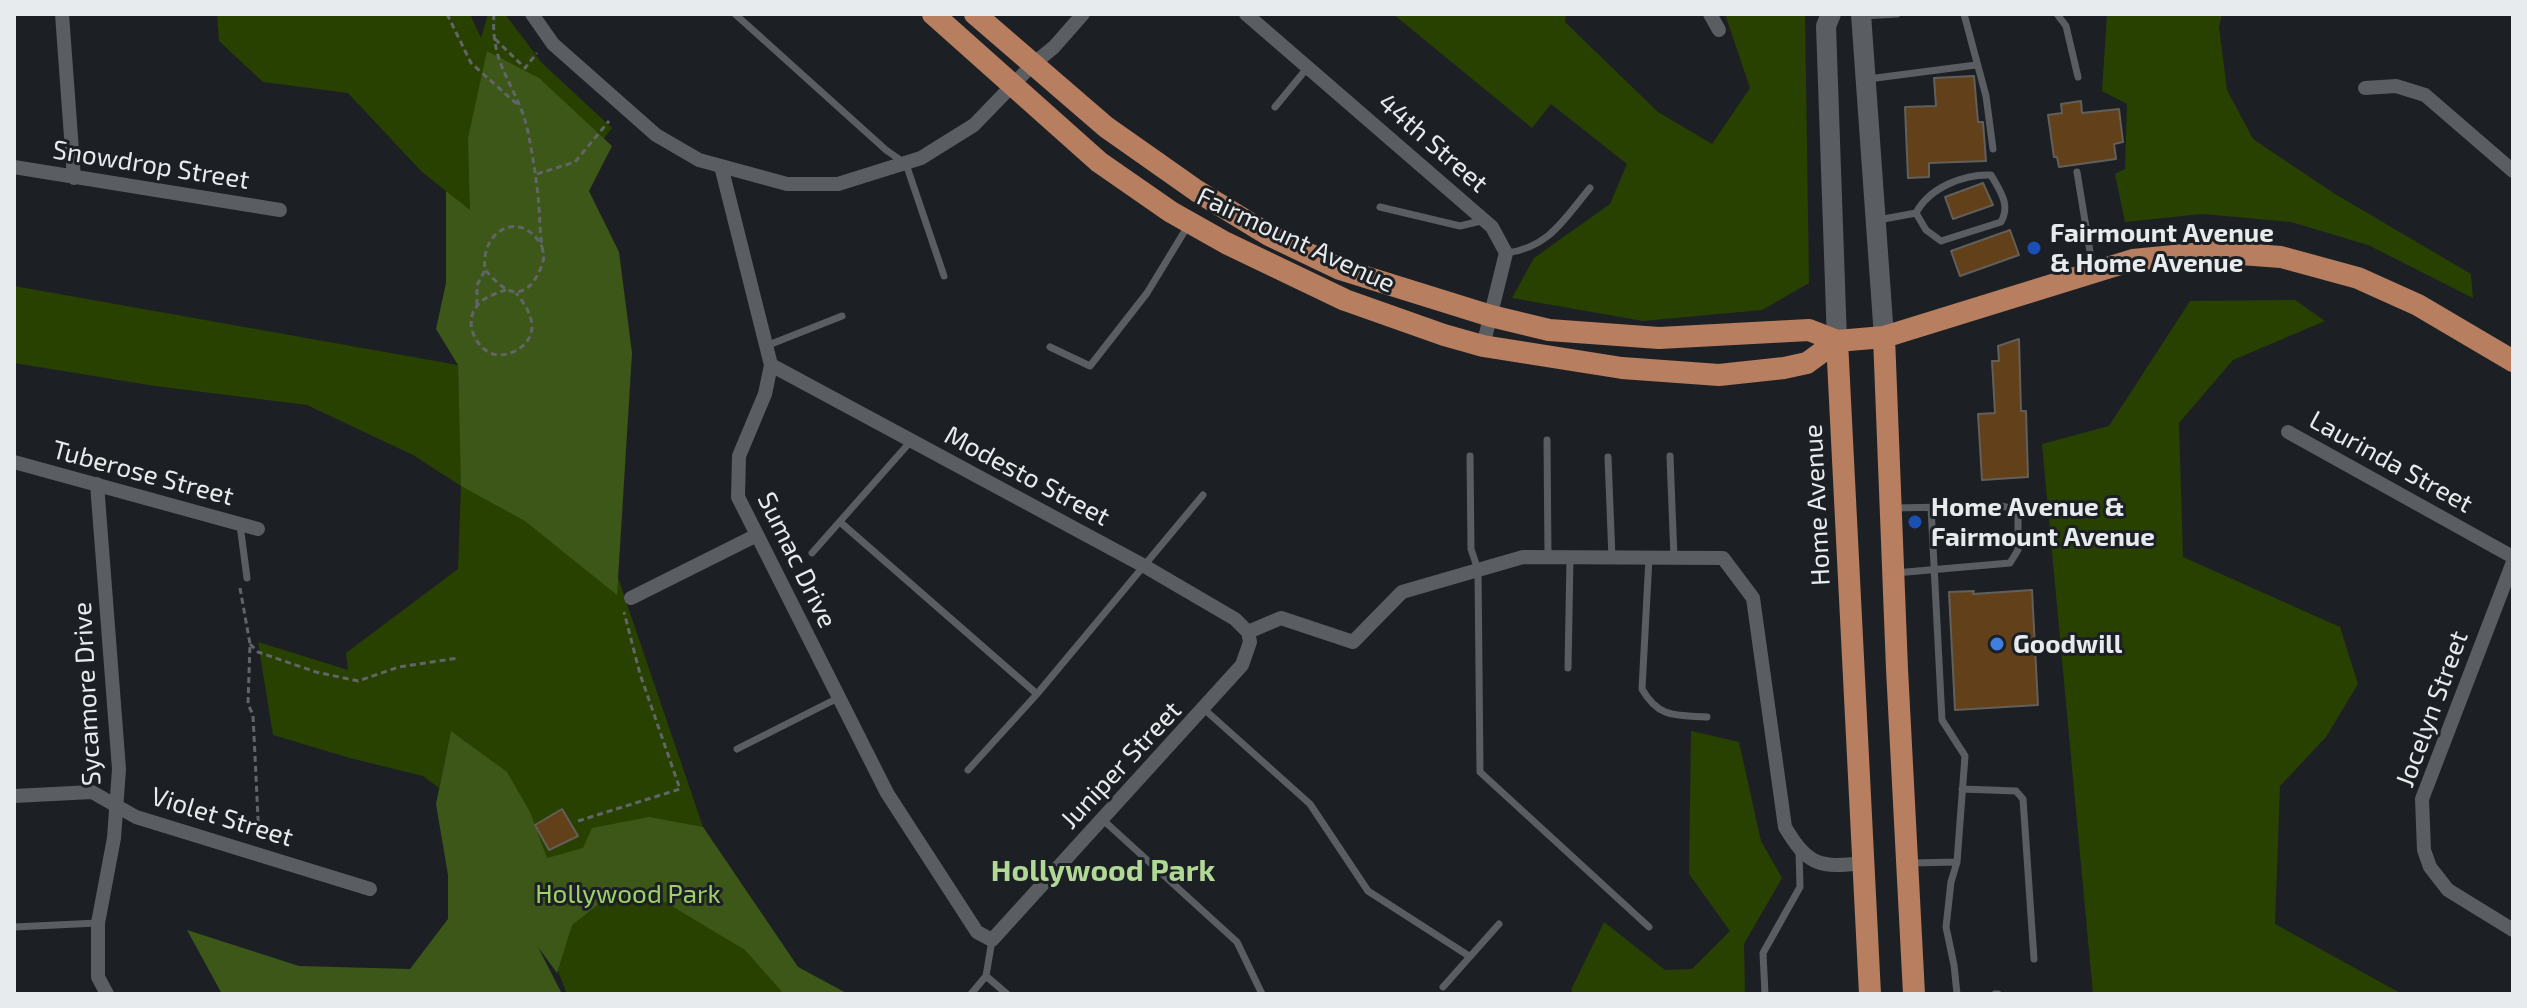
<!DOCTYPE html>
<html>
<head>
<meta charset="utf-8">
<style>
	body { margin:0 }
	#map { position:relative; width:2527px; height:1008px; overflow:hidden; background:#1c2024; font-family:"Exo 2",sans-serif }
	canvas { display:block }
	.frame { position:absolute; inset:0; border:16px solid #e8ebed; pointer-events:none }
</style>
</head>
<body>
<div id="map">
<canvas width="2527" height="1008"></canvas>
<div class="frame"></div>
</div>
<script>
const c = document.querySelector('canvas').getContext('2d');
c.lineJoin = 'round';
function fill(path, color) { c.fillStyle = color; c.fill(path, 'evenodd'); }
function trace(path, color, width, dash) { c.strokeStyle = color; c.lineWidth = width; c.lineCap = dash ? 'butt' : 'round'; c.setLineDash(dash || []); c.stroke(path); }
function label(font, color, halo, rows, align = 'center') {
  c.font = font + ' "Exo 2",sans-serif'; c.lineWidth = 6; c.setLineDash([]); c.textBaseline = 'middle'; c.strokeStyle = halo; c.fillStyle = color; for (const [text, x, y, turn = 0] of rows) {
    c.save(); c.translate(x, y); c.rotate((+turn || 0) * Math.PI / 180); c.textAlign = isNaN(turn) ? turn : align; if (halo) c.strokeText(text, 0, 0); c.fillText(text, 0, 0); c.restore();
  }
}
fill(new Path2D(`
	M217 14H470L481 38 488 14H505L542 63 612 128 573 178 612 560 703 827 798 967 848 994H567L467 742 451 732 439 788 423 776 350 758 273 735 258 642 348 670 346 653 458 569 461 486 413 455 307 405 155 386 14 363V286L458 365 461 465 458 201 421 171 348 93 263 82 219 41Z
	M1393 14H1566L1565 22 1658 112 1712 144 1750 88 1725 14H1805L1809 283 1762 310 1643 321 1512 298 1534 258 1610 204 1627 164 1551 104 1532 128Z
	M2107 14H2222L2219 27 2227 90 2253 139 2335 194 2471 274 2473 298 2368 245 2291 222 2202 214 2125 222 2115 174 2125 169 2127 104 2102 91Z
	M2295 300 2325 321 2233 360 2179 423 2183 557 2340 627 2358 684 2326 737 2280 786 2275 924 2402 994H2093L2042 444 2109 426 2190 301Z
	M1691 731 1739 742 1761 841 1782 878 1744 944 1745 994H1574L1571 990 1604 922 1665 970 1692 969 1730 931 1689 874Z`), '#284101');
fill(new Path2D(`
	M487 51 539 78 612 146 589 191 619 252 632 353 617 595 525 521 461 486 458 365 436 329 446 283V191L470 210 468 138Z
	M451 731 507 772 530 812 547 858 583 848 592 828 649 817 703 827 798 967 848 994H784L745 950 650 893 600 903 572 925 557 973 538 947 562 994H222L187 930 299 966 410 969 448 919V875L436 804Z`), '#3c5718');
const building = new Path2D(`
	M1974 76 1978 122H1983L1986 161 1929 163V177L1908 178 1905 107 1936 106 1934 78Z
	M2081 101 2082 113 2119 109 2123 142 2114 144 2116 159 2059 167 2057 157H2054L2048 115 2062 113 2061 104Z
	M1983 183 1993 205 1953 219 1945 197Z
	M2010 230 2019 255 1960 276 1951 251Z
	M2019 339 2021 411H2026L2028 477 1982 480 1978 414 1995 413 1992 361H1999L1998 346Z
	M2032 590 2038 705 1955 710 1949 592 1974 591 1973 594Z
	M562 809 578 836 549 850 535 825Z`);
fill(building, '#62411a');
trace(building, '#625e5a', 2);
trace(new Path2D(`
	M447 14 471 63 518 105
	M494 14C490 68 518 85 528 132 533 157 537 182 539 207 540 223 540 240 544 256 542 271 529 297 511 291 501 288 492 277 485 270 480 228 523 209 542 247
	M495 39 525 68 537 53
	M537 174 575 162 609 121
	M506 290C497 293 484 297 478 305 464 320 473 344 490 353 504 360 528 348 531 333 535 318 524 303 516 293
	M477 305V285L485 270
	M240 588 250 644 248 704 253 715 259 838
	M250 644 258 652 316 672 358 681 399 667 458 658
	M578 821 680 789 640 674 624 612`), '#616568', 3, [6, 4]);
trace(new Path2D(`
	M735 14 886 150 906 164 944 276
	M1964 14 1986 96 1993 149
	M2057 14 2066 26 2078 77
	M1863 16 1897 14
	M1868 79 1976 65
	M1275 107 1308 67
	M2077 172 2093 270
	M1380 207 1460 226 1485 220
	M1878 220 1916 213 1926 230 1941 241 2001 222C2011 205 2000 191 1991 175 1963 174 1929 188 1916 213
	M1506 253C1549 248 1564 219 1590 188
	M766 346 842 316
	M1050 347 1090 366 1147 293 1189 224
	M1547 440 1548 557
	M1470 456 1471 549 1478 570 1480 772 1649 927
	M1670 456 1674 558
	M1608 457 1612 558
	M1931 507 1942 720 1965 756 1957 862 1951 882 1946 927 1954 965 1957 994
	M1892 508 2001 506 2011 508 2018 513V550L2010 563 1895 573
	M840 522 1037 694
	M240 525 247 578
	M812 553 911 441
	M1649 558 1642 689C1659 719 1677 715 1707 717
	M1568 668 1570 558
	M1204 709 1310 804 1368 891 1469 956
	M737 749 838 698
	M968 770 1037 694 1203 495
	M1962 789 2016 791 2023 799 2034 959
	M1102 819 1237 942 1262 994
	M1911 863 1957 862
	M14 927 98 923
	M986 976 1007 994
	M1443 987 1499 924
	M971 994 986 976 992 940
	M1765 994 1763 953 1800 887 1799 851
	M1995 994H1998`), '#5a5e63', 7);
trace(new Path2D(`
	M62 14 74 178
	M532 14 553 44 656 135 699 160 787 184H838L921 158 974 125 1032 65 1054 47 1083 14
	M1246 14 1492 227 1506 253 1483 346
	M1710 14 1719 30
	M2365 88 2396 86 2425 95 2513 171
	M721 166 771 365 765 394 739 456 738 497 887 793 977 932 992 940 1242 665 1250 642 1248 632 1235 619 1146 567 771 365
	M14 167 280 210
	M2288 432 2513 557
	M14 462 258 529
	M97 484 119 769 114 838 98 923V977L107 994
	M2513 562 2422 799 2424 850 2430 867 2448 890 2513 930
	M631 598 757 535
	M1248 632 1281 618 1353 642 1402 592 1523 557 1723 558 1753 598 1785 827C1808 866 1820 868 1863 863
	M14 796 92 792 136 817 370 889`), '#5a5e63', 14);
trace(new Path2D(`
	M1831 14 1826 26 1837 341
	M1861 14 1884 337`), '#5a5e63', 20);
trace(new Path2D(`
	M933 14 1099 162 1171 212 1226 243 1345 300 1444 335 1483 346 1622 368 1719 375 1784 368 1807 363 1837 341
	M975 14 1106 127 1197 191 1269 235 1340 269 1491 316 1549 330 1659 338 1809 330 1837 341 1884 337 2133 260 2214 252 2281 257 2358 278 2418 305 2513 361
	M1884 337 1897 669 1914 994
	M1837 341 1870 994`), '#b77e60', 22);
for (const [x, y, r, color] of [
	[2034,248,8,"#1a4fb4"],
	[1915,522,8,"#1a4fb4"],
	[1997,644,8,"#3f7fe0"]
]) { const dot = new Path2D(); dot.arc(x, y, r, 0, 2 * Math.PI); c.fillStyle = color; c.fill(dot); trace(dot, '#1c2024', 3); }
label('26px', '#e8ebed', '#1c2024', [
	["44th Street",1433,143,41],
	["Snowdrop Street",151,165,9],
	["Fairmount Avenue",1296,240,25],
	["Laurinda Street",2391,462,29],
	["Tuberose Street",143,473,15],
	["Modesto Street",1027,476,28],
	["Home Avenue",1817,505,-93],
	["Sumac Drive",797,560,64],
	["Sycamore Drive",87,694,-93],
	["Jocelyn Street",2432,709,-70],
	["Juniper Street",1121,765,-47],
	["Violet Street",222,817,17]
]);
label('bold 26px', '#e8ebed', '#1c2024', [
	["Fairmount Avenue",2050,233],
	["& Home Avenue",2050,263],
	["Home Avenue &",1931,507],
	["Fairmount Avenue",1931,537],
	["Goodwill",2013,644]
], 'left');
label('26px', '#9fd266', '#1c2024', [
	["Hollywood Park",628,894]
]);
label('bold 30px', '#b0d995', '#1c2024', [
	["Hollywood Park",1103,871]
]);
</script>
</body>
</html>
